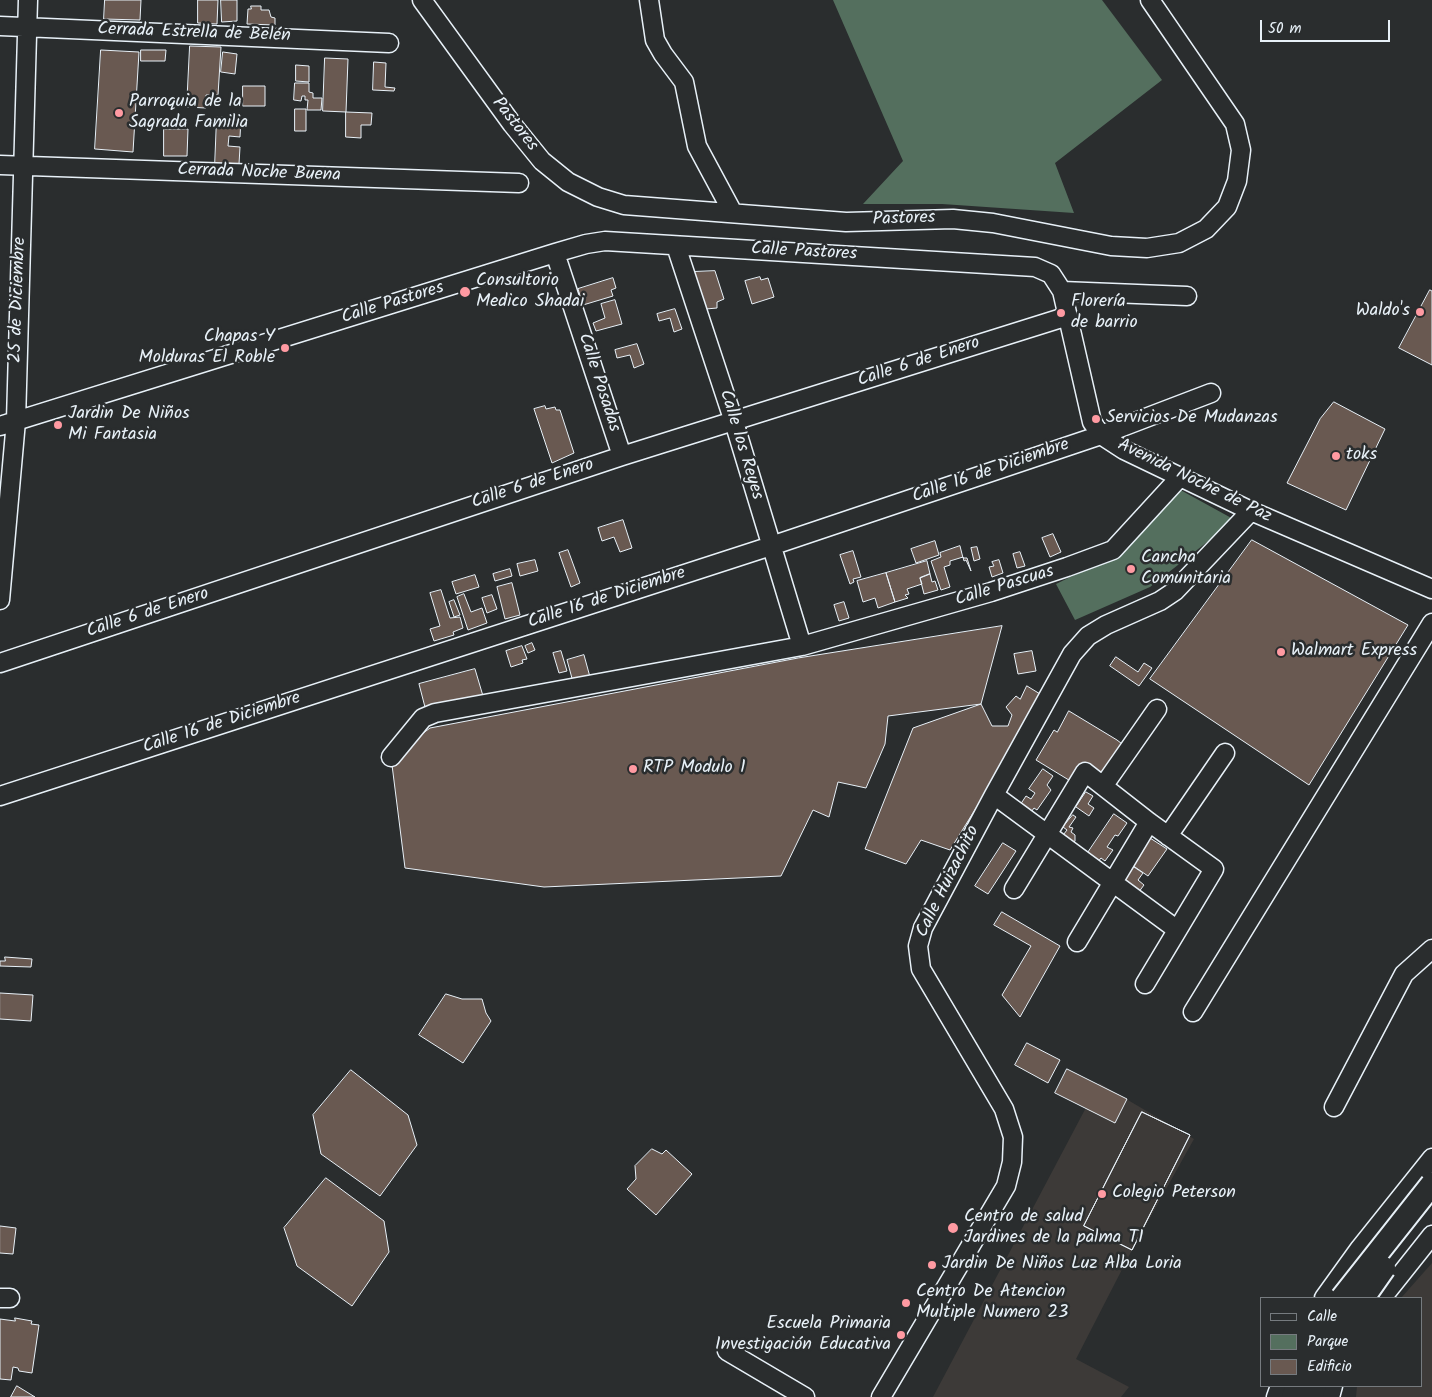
<!DOCTYPE html>
<html>
<head>
<meta charset="utf-8">
<style>
	body { margin:0 }
	#map { position:relative; width:1432px; height:1397px; overflow:hidden; background:#2a2d2e; font-family:Kalam,sans-serif }
	canvas { display:block }
	.legend { position:absolute; left:1260px; top:1297px; width:162px; height:90px; box-sizing:border-box; background:#2a2d2e; border:1px solid #767b7f; margin:0; padding:6px 9px; list-style:none; font-size:15px; color:#e8f1f8 }
	.legend li { display:flex; align-items:center; gap:10px; height:25px }
	.legend b { width:25px; border:1px solid #767b7f }
	.scale { position:absolute; left:1260px; top:20px; width:130px; height:22px; box-sizing:border-box; border:2px solid #e8f1f8; border-top:0; padding-left:6px; font-size:15px; line-height:18px; white-space:nowrap; color:#e8f1f8; -webkit-text-stroke:4px #2a2d2e; paint-order:stroke }
</style>
</head>
<body>
<div id="map">
<canvas width="1432" height="1397"></canvas>
<ul class="legend">
<li><b style="height:6px;background:#2a2d2e"></b>Calle</li>
<li><b style="height:14px;background:#546f5e"></b>Parque</li>
<li><b style="height:14px;background:#695951"></b>Edificio</li>
</ul>
<div class="scale">50 m</div>
</div>
<script>
const c = document.querySelector('canvas').getContext('2d');
c.lineJoin = 'round';
function fill(path, color) { c.fillStyle = color; c.fill(path, 'evenodd'); }
function trace(path, color, width, dash) { c.strokeStyle = color; c.lineWidth = width; c.lineCap = dash ? 'butt' : 'round'; c.setLineDash(dash || []); c.stroke(path); }
function label(font, color, halo, rows, align = 'center') {
  c.font = font + ' Kalam,sans-serif'; c.lineWidth = 5; c.setLineDash([]); c.textBaseline = 'middle'; c.strokeStyle = halo; c.fillStyle = color; for (const [text, x, y, turn = 0] of rows) {
    c.save(); c.translate(x, y); c.rotate((+turn || 0) * Math.PI / 180); c.textAlign = isNaN(turn) ? turn : align; if (halo) c.strokeText(text, 0, 0); c.fillText(text, 0, 0); c.restore();
  }
}
fill(new Path2D(`
	M1099 1083 1194 1139 1132 1250 1076 1359 1129 1387 1121 1397H933Z
	M1432 1263V1397H1356L1357 1386H1421V1298H1401Z`), '#3d3a38');
fill(new Path2D(`
	M833 0H1102L1162 80 1055 163 1074 213 942 204H863L903 161Z
	M1175 487 1235 520 1150 587 1075 620 1056 584 1119 553Z`), '#546f5e');
const building = new Path2D(`
	M105 0H141L140 20 104 19Z
	M198 0H218L217 24 198 23Z
	M221 0H237V21L222 22Z
	M251 6H261V10H269L271 17 275 18V25L247 24 248 9H251Z
	M190 46 221 47 218 95H206V108L187 107Z
	M101 50 139 52 133 152 95 149Z
	M141 50H166L165 61H141Z
	M223 52 237 54 235 74 221 72Z
	M325 58 348 59 346 112 323 111Z
	M374 62 386 63 385 87 395 88 394 91 373 90Z
	M296 65 309 66V82L296 81Z
	M295 83H309V92L313 93V98H322L321 110H307L308 100H305V96H302L301 101 294 100Z
	M243 86H265V106H243Z
	M295 109H306V131H295Z
	M346 112 372 113 371 125H361V138L346 137Z
	M217 117 241 118 240 137 229 136 228 146 240 147 239 164 226 163V166H215Z
	M164 129H188L187 156H164Z
	M715 271 724 299 717 302V308L706 309 701 301 692 272Z
	M760 277 761 280 768 278 774 297 752 304 745 281Z
	M613 278 616 288 611 290 613 296 583 305 578 289Z
	M1430 290 1432 291V365L1399 348Z
	M615 300 622 324 596 331 593 323 605 318 601 304Z
	M675 309 682 329 674 332 670 318 659 321 657 314Z
	M637 344 644 364 634 368 630 355 617 358 615 350Z
	M1334 402 1385 429 1346 510 1287 483 1320 419Z
	M545 406 546 409 555 407 556 410H560L574 453 552 463 534 409Z
	M623 520 632 548 620 552 614 537 602 541 598 528Z
	M1053 534 1061 552 1050 557 1042 538Z
	M1252 540 1408 625 1309 785 1150 679Z
	M935 541 939 555 916 563 911 549Z
	M960 546 963 558H967L971 571 966 560 964 561 963 557 950 561V565L944 567 950 587 941 590 931 561 941 557 940 553Z
	M977 547 980 559 974 561 971 548Z
	M568 550 580 583 571 587 559 553Z
	M853 551 861 577 853 579 854 582 850 584 840 555Z
	M1020 552 1025 566 1017 568 1013 554Z
	M535 560 538 571 520 576 517 564Z
	M999 560 1003 573 992 577 989 567 994 566 992 562Z
	M927 561 930 574 920 578 922 584 907 589 909 594 905 595 908 598 895 602 886 573Z
	M510 569 512 576 495 581 493 574Z
	M886 573 895 602 878 608 875 598 863 602 857 581Z
	M930 574 932 582 935 581 938 590 924 594 920 578Z
	M475 575 479 587 456 594 452 582Z
	M512 583 520 615 505 619 497 587Z
	M441 590 450 618 460 617 463 628 453 632 454 635 434 641 430 629 440 626 430 593Z
	M464 594 471 612 482 608 487 623 468 630 457 597Z
	M492 595 497 609 487 613 482 598Z
	M454 600 460 615 454 617 449 602Z
	M844 602 849 618 839 621 834 605Z
	M1002 626 981 704 888 716 885 744 866 788 838 782 829 817 813 810 781 876 544 887 405 868 391 757 430 728 798 658Z
	M532 643 535 650 528 653 525 646Z
	M522 646 527 659 522 660 523 663 511 667 506 651Z
	M561 651 567 671 559 673 553 653Z
	M1032 651 1036 671 1018 674 1014 654Z
	M584 655 590 677 573 682 567 660Z
	M1116 657 1138 672 1144 663 1152 668 1139 686 1110 666Z
	M475 669 483 696 426 711 419 684Z
	M1027 686 1045 697 950 850 921 840 906 864 865 849 913 728 981 704 992 726H1008L1012 715 1006 707 1016 696 1020 699Z
	M1069 711 1117 740 1126 747 1102 773 1093 780 1077 785 1036 760 1054 730 1057 732Z
	M1043 769 1053 776 1047 785 1051 790 1037 810 1034 808 1029 815 1018 808 1026 796 1031 799 1035 793 1029 789Z
	M1086 792 1093 796 1088 804 1094 808 1089 816 1076 807Z
	M1114 814 1127 823 1118 836 1115 835 1107 847 1113 850 1105 861 1101 858 1096 864 1085 857Z
	M1073 815 1076 817 1069 827 1073 828 1071 832 1075 835V841L1070 847 1060 839 1067 830 1063 827Z
	M1150 838 1167 849 1148 876 1132 865Z
	M1003 843 1016 851 988 894 975 886Z
	M1134 867 1143 873 1138 880 1144 885 1138 893 1123 882Z
	M1002 912 1060 946 1020 1017 1002 995 1031 946 994 925Z
	M5 957 32 959 31 967 0 966V961H5Z
	M0 993 33 995 31 1021 0 1019Z
	M446 994 462 999H482L486 1013 491 1021 463 1063 419 1035Z
	M1027 1043 1060 1060 1048 1083 1015 1065Z
	M1067 1069 1127 1099 1115 1123 1055 1093Z
	M351 1070 408 1115 417 1145 380 1196 321 1154 313 1115Z
	M1142 1112 1190 1135 1132 1250 1084 1226Z
	M1142 1112 1190 1135 1132 1250 1084 1226Z
	M652 1149 662 1154 666 1150 692 1174 656 1215 627 1189 636 1179 635 1166Z
	M326 1178 384 1221 389 1252 352 1306 297 1266 284 1228Z
	M0 1226 16 1228 13 1254 0 1253Z
	M15 1318 32 1321 31 1324 39 1325 32 1373 19 1371 18 1368 13 1367 11 1380 0 1379V1319L15 1321Z
	M17 1386 35 1397H11Z`);
fill(building, '#695951');
trace(building, '#e8f1f8', 1);
const minor = new Path2D(`
	M422 0 512 124 542 161 568 182 598 197 624 205 846 222 953 219 993 223 1111 246 1147 248 1179 243 1206 229 1227 207 1237 181 1241 150 1235 124 1150 0
	M649 0 655 40 663 54 684 82 697 146 733 213
	M0 26 389 43
	M0 165 519 183
	M676 246 734 422 802 646
	M555 253 622 456
	M1062 291 1187 296
	M0 426 555 253 586 244 605 241 1035 267 1051 274 1062 291 1092 422 1101 435 1124 450 1251 511 1432 589
	M0 600 16 421 28 0
	M0 663 622 456 1068 316
	M391 757 423 718 435 713 802 646 991 592 1067 567 1113 550 1180 477
	M1104 785 1157 709
	M994 795 1176 929
	M0 796 771 546 1101 435 1211 393
	M1168 836 1225 753
	M1014 889 1085 772 1149 822 1214 869 1145 984
	M1077 942 1149 822
	M1193 1012 1432 623
	M1334 1107 1404 974 1432 949
	M0 1298H10
	M1324 1298 1360 1248 1432 1158
	M1382 1298 1432 1235
	M727 1351 805 1397
	M881 1397 1006 1186 1012 1162 1013 1137 1004 1109 921 969 918 946 923 928 994 795 1072 654 1088 636 1106 625 1160 601 1175 591 1251 511
	M1276 1397 1280 1386
	M1330 1397 1333 1386`);
const major = new Path2D(`
	M1293 1397 1297 1386
	M1311 1397 1315 1386`);
trace(minor, '#e8f1f8', 21);
trace(major, '#e8f1f8', 26);
trace(minor, '#2a2d2e', 18);
trace(major, '#2a2d2e', 22);
const majorBridge = new Path2D(`
	M1342 1298 1432 1184
	M1363 1298 1384 1268`);
trace(majorBridge, '#e8f1f8', 26, []);
trace(majorBridge, '#2a2d2e', 22);
for (const [x, y, r, color] of [
	[119,113,5,"#ff9aa2"],
	[465,292,6,"#ff9aa2"],
	[1420,312,5,"#ff9aa2"],
	[1061,313,5,"#ff9aa2"],
	[285,348,5,"#ff9aa2"],
	[1096,419,5,"#ff9aa2"],
	[58,425,5,"#ff9aa2"],
	[1336,456,5,"#ff9aa2"],
	[1131,569,5,"#ff9aa2"],
	[1281,652,5,"#ff9aa2"],
	[633,769,5,"#ff9aa2"],
	[1102,1194,5,"#ff9aa2"],
	[953,1228,6,"#ff9aa2"],
	[932,1265,5,"#ff9aa2"],
	[906,1303,5,"#ff9aa2"],
	[901,1335,5,"#ff9aa2"]
]) { const dot = new Path2D(); dot.arc(x, y, r, 0, 2 * Math.PI); c.fillStyle = color; c.fill(dot); trace(dot, '#2a2d2e', 2); }
label('18px', '#e8f1f8', '#2a2d2e', [
	["Cerrada Estrella de Belén",194,34,2],
	["Pastores",514,125,52],
	["Cerrada Noche Buena",259,174,2],
	["Pastores",904,220,-2],
	["Calle Pastores",804,253,3],
	["25 de Diciembre",19,300,-88],
	["Calle Pastores",393,304,-17],
	["Calle 6 de Enero",919,363,-18],
	["Calle Posadas",598,383,72],
	["Calle los Reyes",740,445,73],
	["Calle 16 de Diciembre",991,472,-19],
	["Avenida Noche de Paz",1194,482,26],
	["Calle 6 de Enero",533,485,-18],
	["Calle Pascuas",1005,587,-17],
	["Calle 16 de Diciembre",607,599,-18],
	["Calle 6 de Enero",148,614,-18],
	["Calle 16 de Diciembre",222,724,-18],
	["Calle Huizachito",949,882,-64]
]);
label('18px', '#e8f1f8', '#2a2d2e', [
	["Parroquia de la",129,103],
	["Sagrada Familia",129,124],
	["Consultorio",476,282],
	["Medico Shadai",476,303],
	["Florería",1071,303],
	["de barrio",1071,324],
	["Waldo's",1410,312,"right"],
	["Chapas Y",275,338,"right"],
	["Molduras El Roble",275,359,"right"],
	["Jardin De Niños",68,415],
	["Mi Fantasia",68,436],
	["Servicios De Mudanzas",1106,419],
	["toks",1346,456],
	["Cancha",1141,559],
	["Comunitaria",1141,580],
	["Walmart Express",1291,652],
	["RTP Modulo 1",643,769],
	["Colegio Peterson",1112,1194],
	["Centro de salud",964,1218],
	["Jardines de la palma T1",964,1239],
	["Jardin De Niños Luz Alba Loria",942,1265],
	["Centro De Atencion",916,1293],
	["Multiple Numero 23",916,1314],
	["Escuela Primaria",891,1325,"right"],
	["Investigación Educativa",891,1346,"right"]
], 'left');
</script>
</body>
</html>
